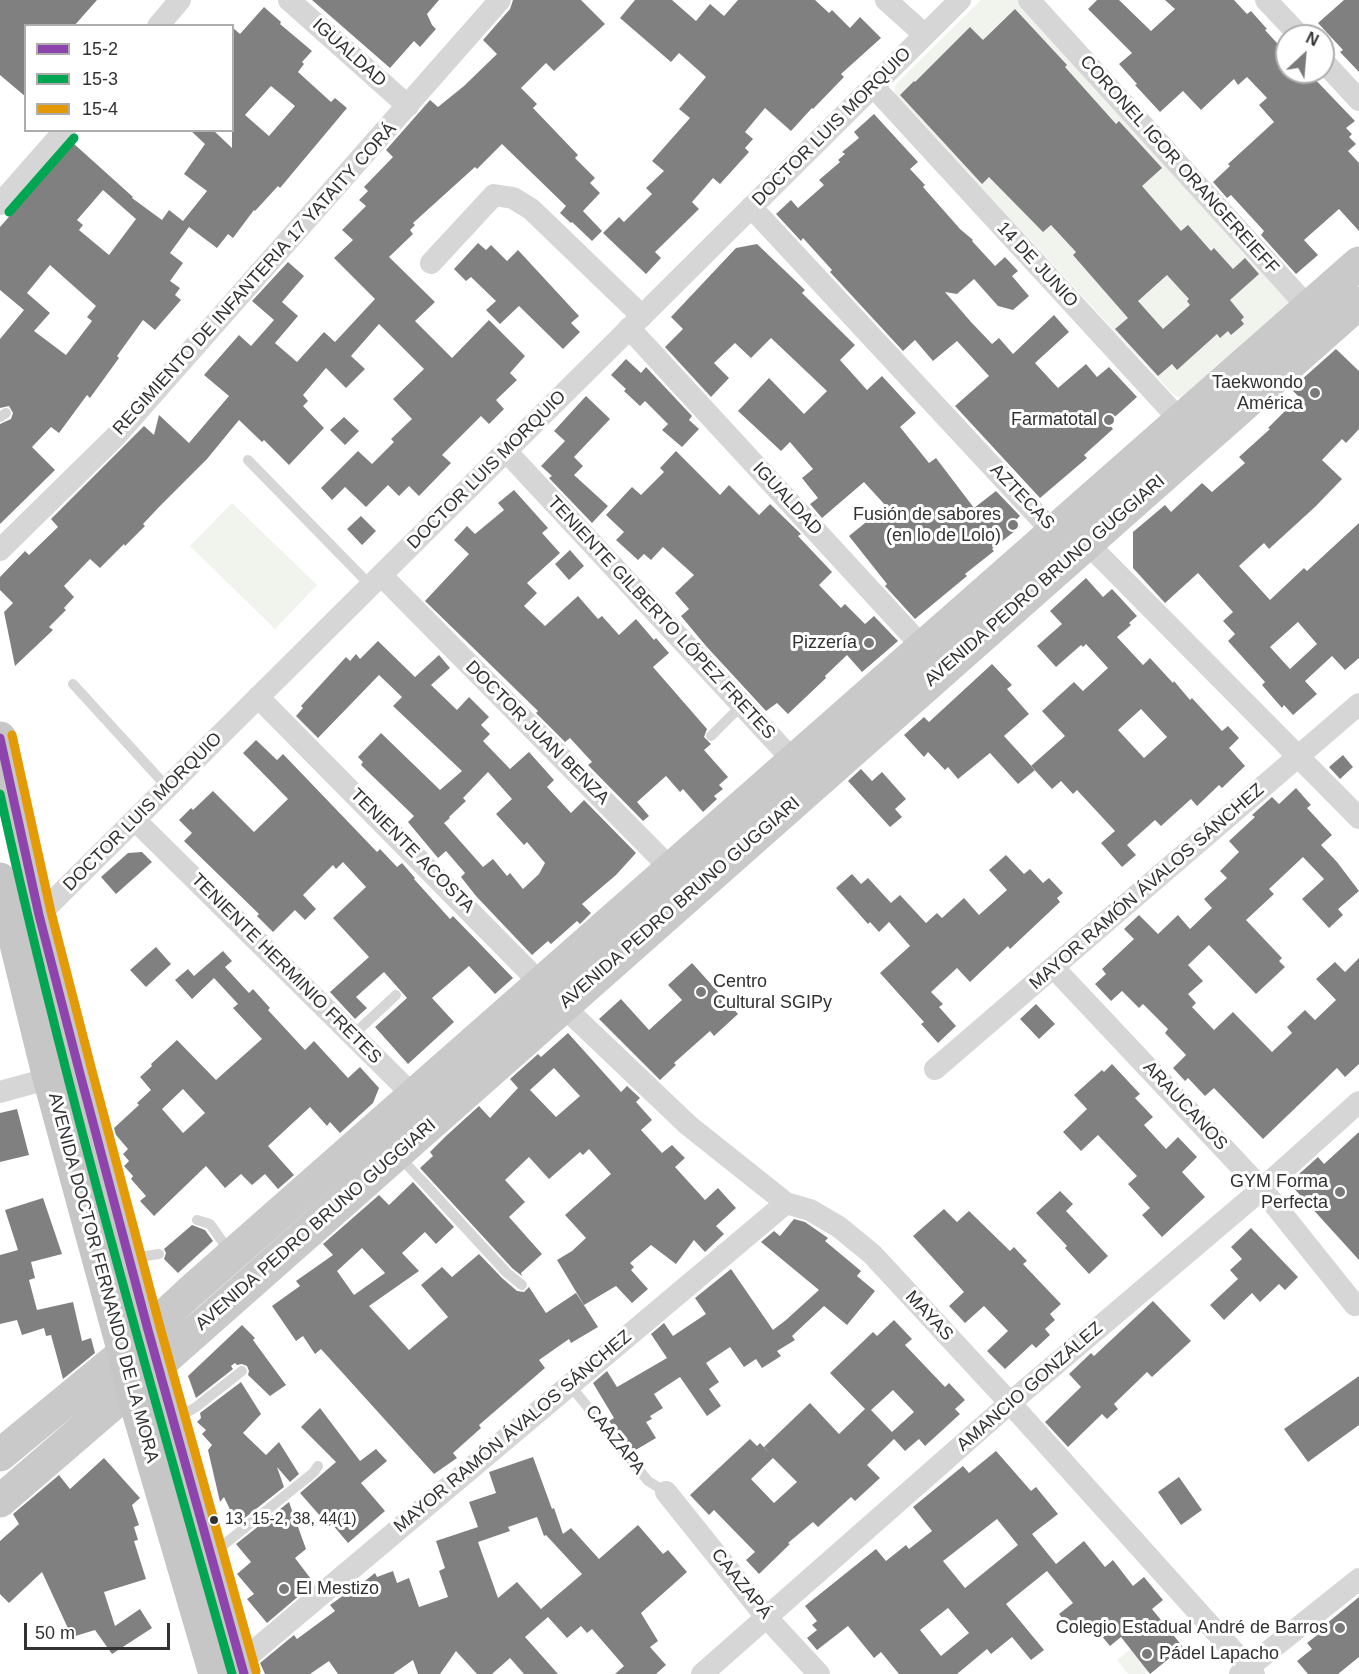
<!DOCTYPE html>
<html>
<head>
<meta charset="utf-8">
<style>
	body { margin:0 }
	#map { position:relative; width:1359px; height:1674px; overflow:hidden; background:#fff; font-family:Arial,sans-serif }
	canvas { display:block }
	.legend { position:absolute; left:24px; top:24px; width:210px; height:108px; box-sizing:border-box; background:#fff; border:2px solid #adadad; margin:0; padding:8px 10px; list-style:none; font-size:18px; color:#323232 }
	.legend li { display:flex; align-items:center; gap:12px; height:30px }
	.legend b { width:30px; border:2px solid #adadad }
	.north { position:absolute; left:1275px; top:24px; width:60px; height:60px; box-sizing:border-box; background:#fff; border:2px solid #adadad; border-radius:50%; rotate:26deg; font-size:16px; font-weight:700; line-height:24px; text-align:center; color:#323232 }
	.north::after { content:''; display:block; margin:auto; width:21px; height:27px; background:#7a7a7a; clip-path:polygon(50% 0,100% 100%,50% 72%,0 100%) }
	.scale { position:absolute; left:24px; top:1623px; width:146px; height:27px; box-sizing:border-box; border:3px solid #323232; border-top:0; padding-left:8px; font-size:18px; line-height:21px; white-space:nowrap; color:#323232; -webkit-text-stroke:4px #fff; paint-order:stroke }
</style>
</head>
<body>
<div id="map">
<canvas width="1359" height="1674"></canvas>
<ul class="legend">
<li><b style="height:8px;background:#8e44ad"></b>15-2</li>
<li><b style="height:8px;background:#00a651"></b>15-3</li>
<li><b style="height:8px;background:#e39a05"></b>15-4</li>
</ul>
<div class="north">N</div>
<div class="scale">50 m</div>
</div>
<script>
const c = document.querySelector('canvas').getContext('2d');
c.lineJoin = 'round';
function fill(path, color) { c.fillStyle = color; c.fill(path, 'evenodd'); }
function trace(path, color, width, dash) { c.strokeStyle = color; c.lineWidth = width; c.lineCap = dash ? 'butt' : 'round'; c.setLineDash(dash || []); c.stroke(path); }
function label(font, color, halo, rows, align = 'center') {
  c.font = font + ' Arial,sans-serif'; c.lineWidth = 6; c.setLineDash([]); c.textBaseline = 'middle'; c.strokeStyle = halo; c.fillStyle = color; for (const [text, x, y, turn = 0] of rows) {
    c.save(); c.translate(x, y); c.rotate((+turn || 0) * Math.PI / 180); c.textAlign = isNaN(turn) ? turn : align; if (halo) c.strokeText(text, 0, 0); c.fillText(text, 0, 0); c.restore();
  }
}
fill(new Path2D(`
	M981 0H1019L1291 301 1183 399 1174 395 894 93 896 84Z
	M232 503 317 585 275 629 190 546Z
	M1160 1626 1177 1648 1144 1674H1128L1117 1660Z`), '#f1f3ed');
fill(new Path2D(`
	M0 0H97L74 26H26V97L0 75Z
	M312 0H439L427 14 432 25 436 29 420 47 414 41 390 68Z
	M513 0H581L605 24 554 71 546 63 521 88 537 104 533 108 578 155 575 158 595 178 590 183 600 193 583 211 602 231 592 241 572 222 571 223 560 213 566 206 502 144 477 169 475 167 413 223 415 225 410 230 413 234 389 257 435 302 415 321 452 358 489 320 525 356 510 373 517 380 496 400 504 409 489 424 481 416 442 455 451 463 419 496 409 486 399 496 388 485 366 507 345 487 332 500 321 488 358 451 372 464 394 442 391 439 412 419 393 399 424 369 379 324 351 356 365 369 346 388 326 368 303 395 308 401 303 406 324 428 289 465 264 440 262 442 239 420 207 459 159 507 143 524 145 526 125 546 124 544 100 568 90 559 64 586 74 597 64 608 66 610 49 627 53 630 15 666 4 612 13 603 0 590V577L25 551 29 555 58 527 51 519 144 426 154 435 159 415 189 443 229 396 204 375 239 335 251 346 274 320 252 301 288 262 304 276 282 302 298 316 275 343 297 362 324 332 335 342 375 299 334 258 353 240 342 230 366 206 359 200 368 191 364 187 393 157 386 150 430 100 438 107 464 86 497 54 483 40 510 9Z
	M635 0H672L696 21 710 4 724 16 738 0H815L829 13 832 10 850 28 860 17 881 38 841 74 844 77 813 109 812 108 791 131 765 108 745 132 753 139 745 148 749 152 720 184 713 178 692 202 699 209 655 252 661 258 646 274 603 233 619 217 624 222 652 194 646 188 664 171 652 161 690 118 679 109 706 77 679 53 671 62 620 18Z
	M1097 0H1119L1151 31 1175 9 1165 0H1234L1247 14 1251 11 1267 29 1265 30 1287 54V72H1308L1355 121 1346 128 1352 134 1349 137 1356 144 1348 151 1359 163V231L1339 209 1304 240 1318 255 1296 274 1261 235 1264 231 1231 195 1227 198 1213 182 1230 166 1228 164 1274 122 1259 105 1267 98 1247 77 1238 85 1234 79 1201 110 1183 91 1160 112 1135 85 1137 84 1119 64 1132 53 1088 9Z
	M1344 0H1359V72L1340 52 1343 50 1318 23Z
	M264 7 281 22 280 24 312 51 302 62 304 64 298 72 331 102 335 98 347 108 280 188 278 186 255 211 254 210 233 238 228 234 217 248 189 227 170 253 183 263 170 281 180 288 175 295 181 300 155 330 143 320 117 356 119 358 90 398 87 395 59 433 51 427 32 447 55 470 0 524V424L11 419 13 413 9 406 0 408V339L24 310 0 290V227L73 143 133 197 132 198 162 220 169 210 183 221 207 191 184 174 205 144 190 130H213L232 148V27L240 34ZM271 86 295 106 269 136 245 115ZM103 190 136 219 109 255 79 230 83 225 77 220ZM50 265 96 306 87 317 92 321 66 355 34 331 50 313 27 293Z
	M1015 9 1067 65 1065 67 1116 124 1119 121 1162 168 1142 186 1181 231 1188 225 1211 251 1214 248 1233 269 1245 258 1259 274 1230 300 1244 317 1241 320 1244 324 1231 335 1228 331 1220 338 1217 334 1177 370 1172 364 1158 376 1115 329 1128 318 1073 255 1076 252 1051 225 1043 232 989 177 982 184 900 95 914 81 915 82 970 27 983 40ZM1167 275 1189 299 1187 301 1190 305 1163 329 1138 301Z
	M874 114 918 162 910 169 925 185 923 187 960 229 973 240 972 241 995 266 1005 257 1018 271 1012 276 1029 296 1013 310 998 306 974 279 957 294 945 292 971 322 992 344 999 338 1013 354 1054 315 1069 332 1035 363 1058 388 1086 364 1097 377 1109 367 1137 397 1108 423 1113 429 1084 455 1087 458 1040 498 955 406 989 376 957 341 933 361 915 340 903 351 830 272 832 270 803 238 801 241 776 214 791 200 798 208 824 185 819 180 840 162 838 160 845 154 842 152 859 138 854 132Z
	M478 243 486 250 491 245 507 261 518 250 579 316 571 323 580 332 563 349 519 306 500 324 486 310 496 301 471 277 466 281 454 269Z
	M757 244 805 290 802 293 855 345 840 360 867 390 882 376 916 413 900 427 929 463 936 458 974 508 996 491 1020 516 1015 521 1020 527 992 549 994 551 965 574 967 576 915 619 885 586 887 584 849 536 886 506 864 482 822 518 810 504 818 498 802 478 813 469 790 442 781 451 738 411 769 378 804 414 827 391 771 338 751 358 735 343 714 363 729 378 711 397 665 347 683 329 671 317 736 248Z
	M1336 349 1359 371V429L1346 443 1342 439 1322 460 1342 479 1316 506 1269 549 1264 543 1239 566 1270 600 1304 568 1307 571 1359 523V658L1345 670 1332 656 1305 681 1317 694 1293 715 1284 705 1282 708 1262 685 1265 682 1228 641 1235 634 1223 621 1233 612 1198 573 1165 603 1133 568V532L1165 505 1171 512 1202 483 1212 492 1245 463 1239 457 1270 429 1268 428 1299 397 1291 389ZM1298 622 1317 644 1290 669 1270 647Z
	M626 359 641 373 646 367 692 416 689 420 699 429 682 447 662 430 668 424 645 401 640 406 624 391 626 389 611 375Z
	M586 396 610 419 574 457 583 466 574 475 608 506 592 523 549 478 552 476 541 466 565 441 554 431Z
	M344 417 359 431 345 445 330 430Z
	M676 451 720 495 729 485 759 515 770 504 801 534 798 536 832 572 819 585 841 608 845 604 865 624 874 616 898 641 862 672 847 655 825 676 826 678 788 714 777 703 766 711 706 646 681 616 689 609 675 593 694 575 663 547 651 560 644 554 638 560 616 540 624 532 606 515 632 487 641 495 664 472 660 468Z
	M514 490 548 528 542 533 560 553 527 583 537 593 524 606 545 626 578 596 598 619 602 616 619 635 636 619 654 640 656 638 669 653 653 667 707 729 704 737 711 744 704 750 728 777 719 785 723 789 714 796 717 799 703 812 683 789 680 792 666 776 637 802 649 816 643 821 588 765 592 762 570 738 565 742 536 713 538 711 425 601 469 554 454 540 467 526 475 534 504 510 498 503Z
	M361 516 376 531 362 545 347 529Z
	M570 550 584 566 569 580 555 564Z
	M1086 578 1103 597 1112 589 1137 616 1129 623 1131 625 1117 637 1143 665 1150 658 1173 683 1174 681 1190 700 1192 698 1222 731 1228 726 1239 738 1229 748 1245 766 1222 788 1219 785 1197 806 1191 799 1161 826 1155 820 1127 845 1136 855 1122 867 1101 843 1115 831 1077 790 1073 794 1061 781 1052 789 1031 766 1065 736 1042 711 1074 682 1083 691 1108 668 1086 644 1083 647 1081 645 1056 667 1037 646 1062 624 1050 611ZM1141 709 1167 737 1144 758 1118 730Z
	M378 641 415 677 439 655 450 668 431 685 457 710 469 697 489 717 481 725 490 734 483 741 510 769 529 752 554 780 547 787 571 813 584 800 636 853 616 875 582 904 591 913 580 924 577 921 551 944 548 941 532 955 476 896 461 877 465 873 446 851 438 858 408 822 414 816 361 765 363 762 358 757 381 733 440 790 462 771 393 706 402 697 379 675 318 738 296 716 303 708 301 706 346 657 350 661 356 654 360 659ZM488 772 512 799 496 814 524 845 527 842 545 863 539 874 523 889 510 873 507 876 493 859 483 867 444 823 450 818 449 817 466 801 463 798Z
	M992 664 1012 685 1007 689 1029 714 1004 736 1035 770 1018 784 990 753 958 779 948 767 945 770 928 752 924 757 904 735 924 717 929 722Z
	M256 740 277 760 283 754 377 852 380 849 397 867 402 863 415 878 414 879 450 919 453 916 513 978 495 994 469 966 432 998 454 1022 408 1064 375 1027 407 998 384 972 356 997 367 1008 355 1019 330 992 369 957 333 918 366 887 343 862 336 869 333 865 303 895 316 909 305 920 295 910 273 932 257 916 259 914 184 841 192 833 179 820 191 808 193 810 213 791 254 832 288 799 243 753Z
	M1343 755 1353 767 1340 779 1329 767Z
	M861 769 872 781 882 772 906 799 895 809 902 817 890 827 848 781Z
	M1296 788 1311 805 1307 808 1332 835 1321 845 1337 862 1359 891 1338 909 1343 915 1329 928 1302 899 1324 879 1303 857 1269 889 1274 894 1246 920 1282 958 1279 961 1285 967 1256 994 1209 945 1188 965 1203 981 1188 994 1196 1003 1192 1007 1214 1030 1233 1012 1272 1052 1292 1033 1287 1027 1305 1010 1315 1020 1336 1000 1316 979 1335 962 1345 972 1359 958V1064L1345 1077 1337 1068 1263 1139 1214 1088 1205 1096 1188 1078 1185 1081 1173 1068 1186 1055 1165 1033 1168 1029 1143 1004 1139 1008 1122 991 1111 1001 1095 984 1106 974 1102 969 1134 939 1124 929 1139 915 1158 934 1178 915 1190 929 1212 908 1204 899 1227 878 1220 871 1239 852 1229 841 1255 817 1252 815 1272 797 1279 804Z
	M142 852 152 862 116 894 101 877 128 853Z
	M1006 855 1024 874 1030 869 1043 883 1049 878 1063 893 1057 898 1060 902 1010 949 1008 946 970 982 957 968 931 992 943 1004 939 1007 956 1026 938 1043 921 1024 924 1022 880 973 910 946 889 922 879 932 870 922 868 924 836 888 852 874 861 884 868 878 891 903 900 895 926 923 937 913 942 918 964 898 979 915 1007 890 989 870Z
	M156 947 171 964 146 987 130 970Z
	M223 951 232 961 225 967 249 993 253 989 270 1008 268 1010 305 1050 314 1041 348 1078 360 1067 379 1088 373 1103 340 1133 330 1122 327 1126 310 1107 268 1146 294 1175 278 1189 265 1174 252 1185 241 1174 225 1188 206 1166 154 1216 140 1201 146 1196 131 1179 133 1176 124 1166 129 1161 123 1154 128 1149 116 1135 114 1128 139 1105 137 1103 151 1090 140 1077 152 1066 151 1064 177 1040 216 1080 262 1039 233 1008 238 1004 214 978 192 999 175 980 188 969 194 976ZM183 1089 205 1113 183 1133 162 1109Z
	M692 963 738 1014 714 1036 710 1031 674 1063 676 1065 660 1080 599 1019 621 999 649 1030 682 1000 668 985Z
	M1036 1004 1055 1024 1039 1039 1020 1019Z
	M568 1033 621 1092 627 1086 640 1098 636 1102 652 1120 641 1130 662 1153 672 1145 685 1158 675 1167 705 1200 718 1188 736 1208 716 1226 724 1234 705 1252 694 1240 676 1264 651 1245 630 1263 634 1267 631 1270 648 1289 632 1303 616 1286 584 1305 557 1260 572 1251 586 1238 565 1215 611 1174 589 1149 583 1155 580 1152 549 1179 529 1157 505 1180 525 1202 509 1217 542 1254 521 1273 522 1276 512 1268 420 1168 433 1156 430 1152 446 1136 479 1106 490 1118 518 1088 510 1079 538 1054 541 1057ZM554 1068 580 1096 556 1117 530 1090Z
	M1112 1064 1140 1094 1135 1098 1153 1117 1144 1125 1166 1149 1178 1137 1197 1157 1182 1172 1205 1197 1162 1237 1142 1215 1150 1208 1128 1184 1137 1176 1098 1135 1081 1151 1063 1132 1087 1109 1074 1095 1102 1070 1104 1072Z
	M17 1109 29 1155 0 1162V1113Z
	M1359 1132V1260L1289 1183 1318 1157 1324 1164Z
	M413 1182 454 1227 436 1244 425 1232 402 1253 419 1271 369 1306 409 1350 448 1317 421 1285 442 1267 452 1277 479 1254 502 1278 517 1291 524 1292 529 1287 546 1313 576 1293 598 1327 571 1343 569 1339 539 1360 545 1368 479 1425 481 1428 453 1453 457 1458 434 1474 321 1349 315 1354 303 1336 296 1341 272 1306 300 1286 296 1281 333 1255 323 1244 379 1195 389 1205ZM362 1248 385 1273 354 1295 337 1271Z
	M1060 1191 1073 1204 1066 1211 1108 1256 1089 1274 1065 1248 1067 1246 1036 1213Z
	M43 1198 62 1254 31 1262 35 1278 29 1280 37 1310 73 1302 82 1341 91 1338 95 1353 63 1379 51 1335 46 1336 44 1328 22 1335 17 1320 0 1324V1255L18 1250 5 1210Z
	M944 1209 957 1222 969 1211 1010 1251 1014 1247 1027 1261 1023 1264 1061 1304 1050 1314 1055 1320 1045 1329 1050 1335 1036 1348 1032 1344 1005 1369 987 1351 1008 1331 984 1306 965 1323 949 1306 964 1292 913 1236Z
	M794 1219 805 1222 828 1238 825 1241 861 1271 857 1276 875 1291 847 1325 824 1306 792 1336 795 1340 777 1351 781 1356 762 1368 756 1359 744 1367 730 1347 706 1363 719 1382 709 1389 721 1406 707 1416 680 1377 654 1394 663 1408 650 1416 652 1419 646 1422 656 1438 634 1451 609 1421 614 1418 593 1383 607 1371 617 1387 667 1358 651 1334 664 1323 673 1336 706 1314 695 1298 731 1269 773 1330 786 1320 819 1290 761 1242 774 1231 780 1236Z
	M192 1225 205 1230 213 1241 178 1273 164 1259 166 1253 164 1249Z
	M1251 1228 1298 1277 1285 1290 1279 1284 1260 1302 1252 1293 1224 1320 1210 1305 1238 1279 1230 1270 1242 1259 1231 1247Z
	M1153 1301 1191 1341 1152 1377 1147 1372 1114 1404 1118 1409 1107 1419 1102 1414 1068 1447 1045 1422 1081 1387 1069 1374 1091 1353 1094 1356Z
	M894 1320 912 1339 905 1345 945 1387 949 1383 965 1400 955 1409 960 1414 925 1446 919 1439 905 1451 894 1439 867 1465 880 1478 855 1501 851 1497 818 1527 813 1522 788 1543 790 1544 759 1574 746 1560 755 1552 714 1510 709 1515 690 1495 750 1439 757 1446 760 1443 771 1455 764 1447 810 1403 839 1434 865 1409 830 1373 873 1332 877 1336ZM893 1390 914 1412 892 1432 871 1410ZM773 1458 797 1482 774 1503 751 1479Z
	M242 1325 255 1338 253 1340 286 1385 270 1396 248 1375 249 1371 247 1366 242 1364 237 1365 235 1363 231 1366 233 1369 196 1398 188 1376Z
	M1359 1376V1425L1308 1462 1284 1429Z
	M241 1382 261 1414 243 1433 266 1455 279 1442 299 1474 290 1482 277 1467 284 1487 237 1524 224 1497 220 1502 208 1450 212 1445 202 1434 206 1430 197 1422 201 1418 200 1413Z
	M320 1408 360 1461 376 1449 387 1461 361 1483 385 1511 348 1543 332 1524 329 1526 300 1493 336 1462 301 1427Z
	M996 1451 1031 1491 1036 1487 1058 1514 1032 1534 1056 1564 1084 1541 1105 1567 1113 1560 1133 1586 1144 1577 1163 1600 1152 1609 1183 1647 1150 1674 1121 1637 1110 1646 1090 1622 1075 1634 1059 1614 1073 1603 1047 1571 1006 1604 1044 1650 1031 1660 1012 1637 991 1654 987 1649 957 1674H899L881 1652 874 1658 848 1626 817 1650 807 1638 817 1630 812 1625 817 1621 805 1606 876 1549 886 1561 906 1545 909 1549 932 1531 913 1507 963 1466 969 1473ZM997 1519 1018 1545 965 1588 943 1561ZM948 1608 969 1633 941 1656 920 1630Z
	M533 1457 552 1509 554 1508 563 1534 571 1528 599 1559 638 1525 663 1554 668 1550 687 1572 641 1613 658 1641 650 1647 666 1665 656 1674H615L624 1666 592 1629 587 1633 581 1626 567 1638 548 1617 525 1637 558 1674H524L510 1658 492 1674H477L456 1651 440 1674H418L413 1660 393 1674H338L329 1661 310 1674H265L260 1663 294 1635 297 1639 335 1611 330 1605 344 1595 346 1596 375 1573 377 1577 393 1571 397 1583 409 1578 419 1607 448 1597 439 1571 445 1568 436 1541 478 1527 469 1502 496 1493 489 1472ZM537 1517 544 1536 546 1535 582 1574 541 1609 548 1617 517 1582 498 1598 478 1542 510 1531 508 1527Z
	M104 1458 140 1498 132 1505 139 1525 134 1527 138 1540 134 1541 146 1579 104 1592 115 1626 140 1609 152 1628 112 1654 95 1630 72 1637 42 1572 9 1603 0 1594V1541L19 1524 13 1514 59 1475 70 1489Z
	M1179 1477 1202 1510 1181 1525 1158 1492Z
	M289 1502 306 1549 295 1558 314 1583 267 1623 247 1599 254 1594 237 1574 251 1562 236 1544Z
	M1359 1597V1657L1338 1674H1308L1297 1661 1312 1649 1307 1643 1316 1636 1315 1633Z`), '#808080');
trace(new Path2D(`
	M0 417 6 413
	M248 460 371 586
	M73 684 167 787
	M711 736 742 705
	M353 1035 396 995
	M398 1155 507 1273 522 1285
	M197 1220 210 1224 230 1252
	M132 1258 159 1254
	M569 1384 648 1481 666 1492
	M176 1419 196 1407 242 1371
	M216 1551 313 1473 318 1466`), '#d6d6d6', 10);
trace(new Path2D(`
	M289 0 408 106
	M886 0 925 35
	M1029 0 1318 318
	M1266 0 1300 36
	M158 26 180 0
	M1323 61 1359 100
	M873 86 1190 431
	M0 204 65 130
	M751 207 1053 532 1087 543 1359 818
	M431 263 494 195 513 198 531 209 642 316
	M629 328 931 656
	M506 451 803 771
	M0 550 115 437 500 0
	M381 575 681 879
	M258 697 563 1006 688 1125 786 1203 810 1210 839 1227 872 1254 1010 1403 1254 1674
	M135 820 424 1106
	M31 923 960 0
	M1054 968 1262 1189 1355 1305
	M935 1069 1359 704
	M0 1092 62 1075
	M666 1492 767 1618 819 1674
	M241 1662 786 1203
	M702 1674 1010 1403 1262 1189 1359 1102
	M1240 1674 1359 1579`), '#d6d6d6', 22);
trace(new Path2D(`
	M0 1455 124 1353 190 1292 1359 263
	M0 1501 158 1365 1359 303`), '#c9c9c9', 33);
trace(new Path2D(`
	M0 738 39 915 79 1070 148 1330 244 1674
	M0 879 49 1078 124 1353 131 1387 215 1674`), '#c6c6c6', 33);
trace(new Path2D(`
	M0 738 39 915 79 1070 148 1330 244 1674`), '#8e44ad', 9);
trace(new Path2D(`
	M9 212 74 138
	M0 794C65 1090 150 1382 232 1674`), '#00a651', 9);
trace(new Path2D(`
	M12 735 51 912 91 1067 160 1327 256 1671`), '#e39a05', 9);
for (const [x, y, r, color] of [
	[1315,393,6,"#7a7a7a"],
	[1109,420,6,"#7a7a7a"],
	[1013,525,6,"#7a7a7a"],
	[869,643,6,"#7a7a7a"],
	[701,992,6,"#7a7a7a"],
	[1340,1192,6,"#7a7a7a"],
	[214,1520,5,"#323232"],
	[284,1589,6,"#7a7a7a"],
	[1340,1628,6,"#7a7a7a"],
	[1147,1654,6,"#7a7a7a"]
]) { const dot = new Path2D(); dot.arc(x, y, r, 0, 2 * Math.PI); c.fillStyle = color; c.fill(dot); trace(dot, '#fff', 2); }
label('16px', '#323232', '#fff', [
	["13, 15-2, 38, 44(1)",225,1520]
], 'left');
label('18px', '#323232', '#fff', [
	["IGUALDAD",349,53,42],
	["DOCTOR LUIS MORQUIO",832,127,-45],
	["CORONEL IGOR ORANGEREIEFF",1179,165,48],
	["14 DE JUNIO",1037,265,47],
	["REGIMIENTO DE INFANTERIA 17 YATAITY CORÁ",255,279,-48],
	["DOCTOR LUIS MORQUIO",487,470,-45],
	["AZTECAS",1022,497,46],
	["IGUALDAD",787,499,47],
	["AVENIDA PEDRO BRUNO GUGGIARI",1045,581,-41],
	["TENIENTE GILBERTO LÓPEZ FRETES",661,618,47],
	["DOCTOR JUAN BENZA",537,733,45],
	["DOCTOR LUIS MORQUIO",143,812,-45],
	["TENIENTE ACOSTA",412,851,45],
	["MAYOR RAMÓN ÁVALOS SÁNCHEZ",1147,887,-41],
	["AVENIDA PEDRO BRUNO GUGGIARI",680,903,-41],
	["TENIENTE HERMINIO FRETES",286,969,45],
	["ARAUCANOS",1185,1106,47],
	["AVENIDA PEDRO BRUNO GUGGIARI",316,1225,-41],
	["AVENIDA DOCTOR FERNANDO DE LA MORA",103,1278,75],
	["MAYAS",929,1316,47],
	["AMANCIO GONZÁLEZ",1030,1387,-41],
	["MAYOR RAMÓN ÁVALOS SÁNCHEZ",513,1432,-40],
	["CAAZAPA",615,1440,51],
	["CAAZAPÁ",741,1584,51]
]);
label('18px', '#323232', '#fff', [
	["Taekwondo",1303,383],
	["América",1303,404],
	["Farmatotal",1097,420],
	["Fusión de sabores",1001,515],
	["(en lo de Lolo)",1001,536],
	["Pizzería",857,643],
	["Centro",713,982,"left"],
	["Cultural SGIPy",713,1003,"left"],
	["GYM Forma",1328,1182],
	["Perfecta",1328,1203],
	["El Mestizo",296,1589,"left"],
	["Colegio Estadual André de Barros",1328,1628],
	["Pádel Lapacho",1159,1654,"left"]
], 'right');
</script>
</body>
</html>
